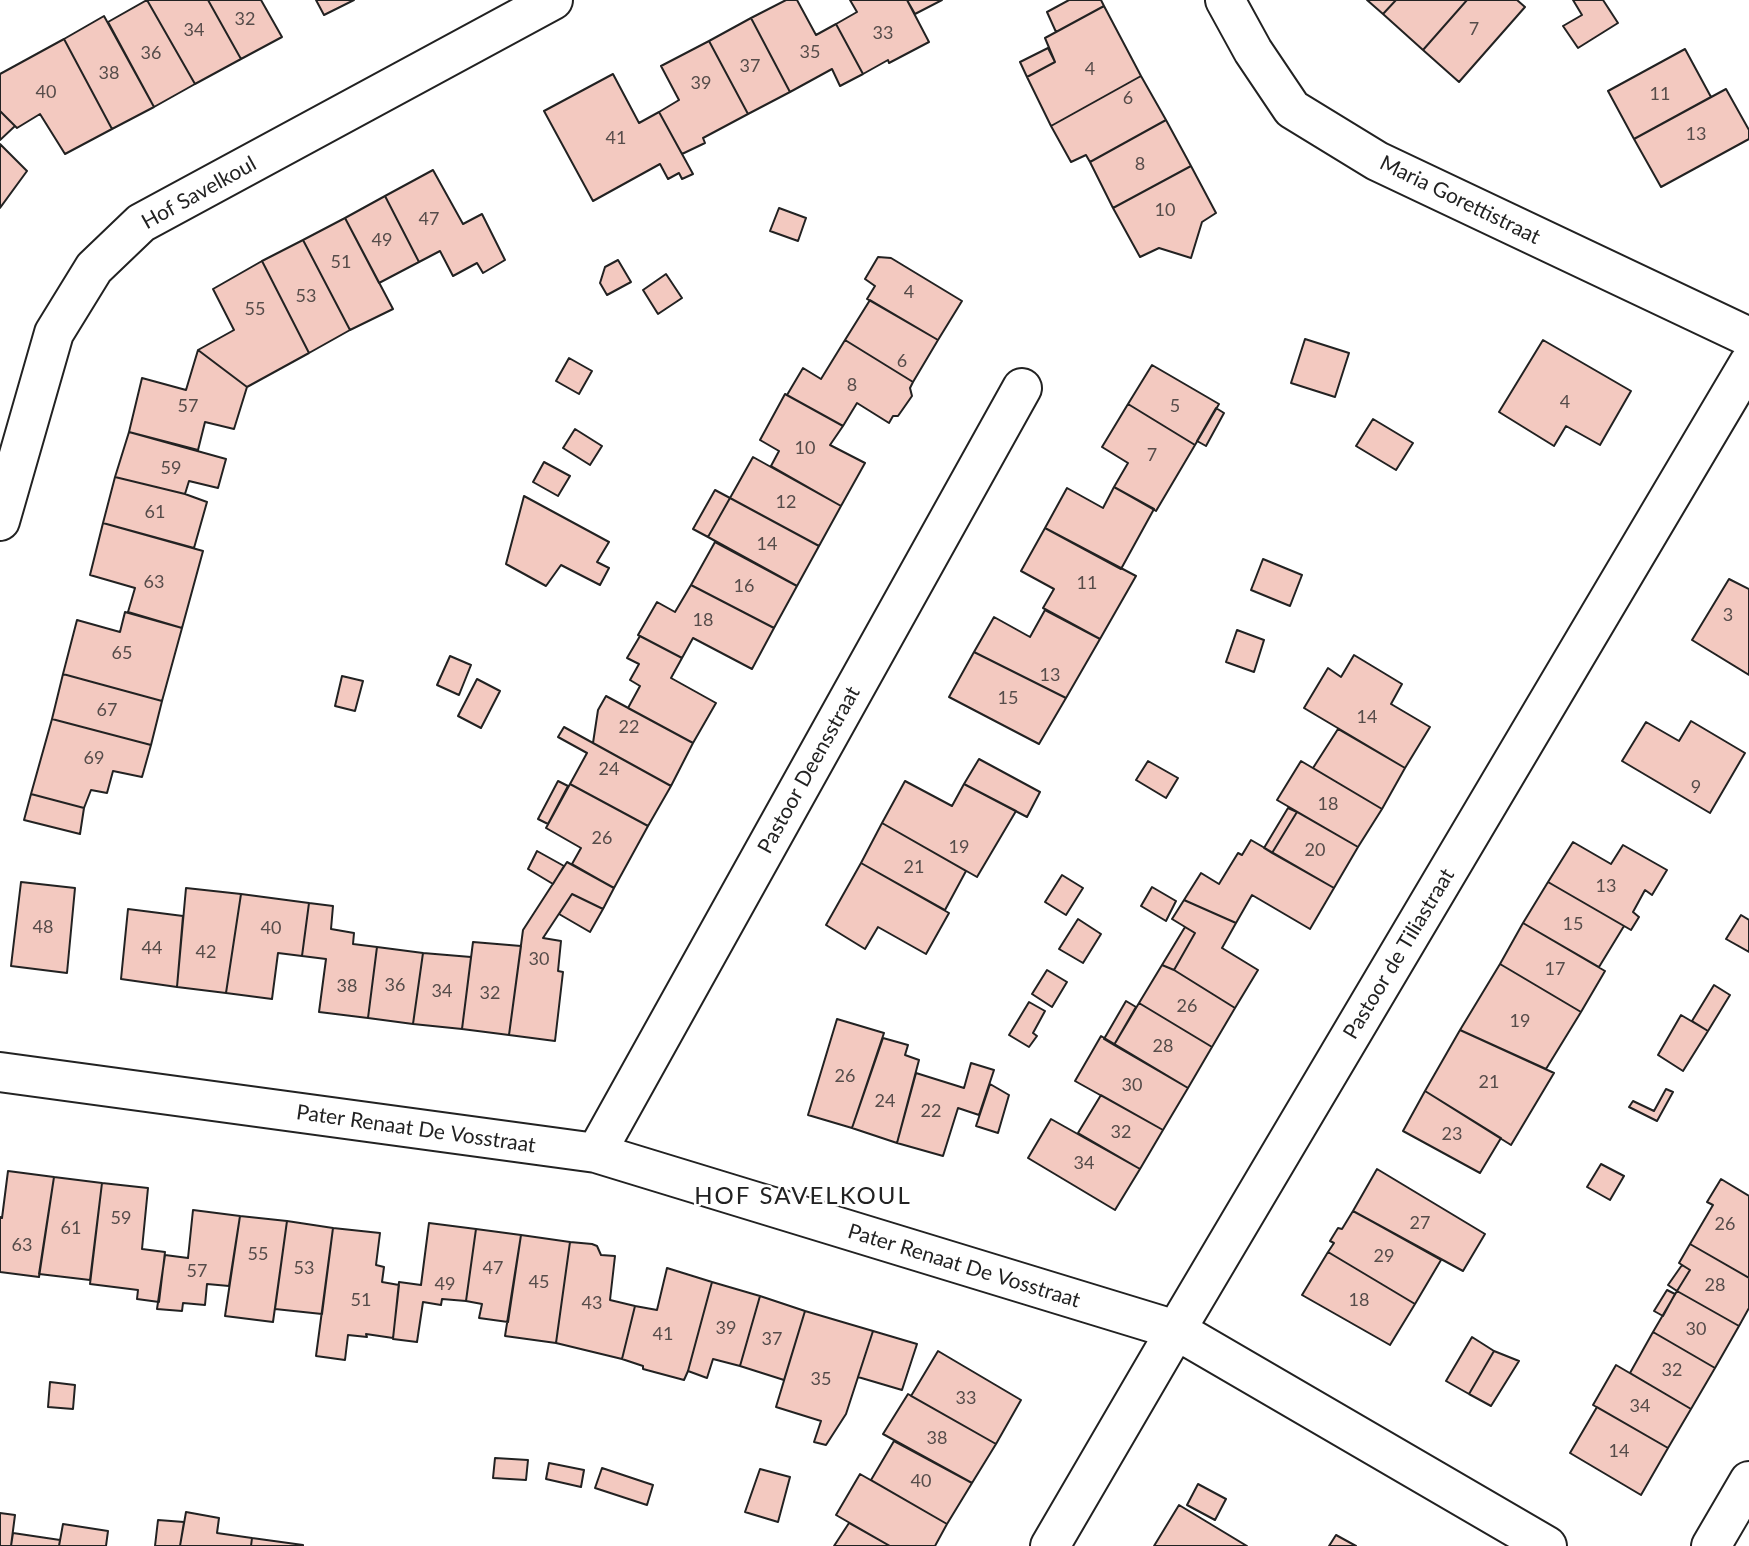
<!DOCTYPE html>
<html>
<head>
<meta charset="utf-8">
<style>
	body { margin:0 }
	canvas { display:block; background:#fff }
</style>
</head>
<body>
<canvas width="1749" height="1546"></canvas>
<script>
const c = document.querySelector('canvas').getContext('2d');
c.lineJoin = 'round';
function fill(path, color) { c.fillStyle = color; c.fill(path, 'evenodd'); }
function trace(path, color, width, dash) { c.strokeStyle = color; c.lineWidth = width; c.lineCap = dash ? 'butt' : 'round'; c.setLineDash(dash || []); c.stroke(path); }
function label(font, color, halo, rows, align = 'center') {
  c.font = font + ' Lato,sans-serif'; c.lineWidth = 5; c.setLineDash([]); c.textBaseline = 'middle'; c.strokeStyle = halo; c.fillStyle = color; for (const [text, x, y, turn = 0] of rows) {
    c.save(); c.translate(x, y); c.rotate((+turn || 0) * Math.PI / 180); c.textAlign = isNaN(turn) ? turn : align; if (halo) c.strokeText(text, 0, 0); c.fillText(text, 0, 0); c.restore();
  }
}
const building = new Path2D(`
	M147 0H208L241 59 195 84Z
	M147 0 195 84 154 107 108 22Z
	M208 0H261L282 37 241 59Z
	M316 0H354L324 15Z
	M786 0H797L816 35 836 24 863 74 840 86 832 69 790 92 751 18Z
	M850 0H907L929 42 889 63 888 60 863 74 836 24 857 12Z
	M907 0H942L915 14Z
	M1069 0H1101L1104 6 1056 32 1047 12Z
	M1367 0H1396L1383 14Z
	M1396 0H1467L1423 50 1383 14Z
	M1467 0H1517L1525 7 1459 82 1423 50Z
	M1573 0H1603L1618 23 1578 48 1563 26 1582 15Z
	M1104 6 1141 76 1051 126 1027 77 1055 62 1045 38Z
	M104 16 154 107 112 129 64 39Z
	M751 18 790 92 748 114 709 41Z
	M64 39 112 129 65 154 40 114 17 128 0 111V74Z
	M709 41 748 114 703 138 705 143 682 154 659 112 679 100 661 66Z
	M1048 48 1055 62 1027 77 1020 62Z
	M1685 49 1711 97 1634 139 1608 91Z
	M613 74 639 123 659 112 693 174 682 179 679 173 668 179 660 164 593 201 544 111Z
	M1141 76 1166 120 1090 162 1086 155 1071 162 1051 126Z
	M1726 89 1749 130V139L1661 187 1634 139Z
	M0 111 15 126 0 140Z
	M1166 120 1191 166 1113 208 1090 162Z
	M0 144 27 171 0 208Z
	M1191 166 1216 213 1202 222 1191 258 1159 248 1140 257 1113 208Z
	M433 170 463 224 482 214 505 260 483 273 477 263 453 276 440 251 419 262 385 196Z
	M385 196 419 262 379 283 345 218Z
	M779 208 806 218 798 241 770 231Z
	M345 218 393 309 350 330 303 240Z
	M303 240 350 330 309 353 262 261Z
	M878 257 891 258 962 301 938 340 867 299 875 286 865 279Z
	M618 260 631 282 607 295 600 283 605 267Z
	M262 261 309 353 247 387 198 350 234 330 213 289Z
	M666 274 682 298 658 314 643 290Z
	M870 300 938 340 913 382 845 340Z
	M1305 339 1349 353 1335 397 1291 383Z
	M845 340 913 382 910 388 912 396 898 416H893L889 423 857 403 843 426 787 395 803 368 821 379Z
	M1543 340 1631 391 1600 445 1566 426 1554 446 1499 412Z
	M198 350 247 387 234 429 205 422 198 450 129 432 142 378 186 390Z
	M569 358 592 371 579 394 556 381Z
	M1152 365 1219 404 1195 445 1128 404Z
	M785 394 843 426 830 445 865 463 841 506 771 466 779 451 760 440Z
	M1128 404 1195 445 1156 511 1114 487 1128 463 1102 447Z
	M1216 408 1224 413 1206 446 1197 441Z
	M1373 419 1413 443 1396 470 1356 446Z
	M575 429 602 446 590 465 563 448Z
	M129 432 226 459 218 488 189 481 185 494 115 477Z
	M753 457 841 506 819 546 730 498Z
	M544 462 570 476 558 496 533 482Z
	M115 477 185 494 207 502 194 548 103 523Z
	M1114 487 1154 509 1121 569 1045 528 1067 488 1103 508Z
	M715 490 730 498 708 537 693 529Z
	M524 496 609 542 597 562 609 568 600 585 561 565 546 586 506 564Z
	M730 498 819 546 797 586 708 537Z
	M103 523 203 551 182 628 128 612 135 588 90 575Z
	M1045 528 1136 576 1100 639 1043 608 1054 589 1021 571Z
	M715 542 797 586 774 628 691 585Z
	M1263 559 1302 575 1290 606 1251 590Z
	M1729 579 1749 589V675L1692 640Z
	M691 585 774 628 752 669 693 638 682 658 638 635 657 602 675 612Z
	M1045 610 1100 639 1066 698 974 652 994 617 1030 637Z
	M125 612 182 628 162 701 63 674 77 620 120 632Z
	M1237 630 1264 640 1254 672 1226 662Z
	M640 636 682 658 671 678 716 703 693 743 628 708 640 686 630 680 639 664 627 658Z
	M974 652 1066 698 1039 744 949 697Z
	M1354 655 1402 684 1391 704 1430 727 1405 768 1304 708 1328 668 1341 677Z
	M450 656 471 665 459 695 437 685Z
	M63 674 162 701 151 745 52 719Z
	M342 676 363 681 355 711 335 706Z
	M477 679 500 691 481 728 458 716Z
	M606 696 693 743 671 786 593 743 598 710Z
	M52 719 151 745 142 777 113 771 107 793 91 790 84 808 31 794Z
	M1691 721 1745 753 1710 813 1622 761 1646 722 1679 741Z
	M564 727 671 786 648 826 570 784 587 753 558 737Z
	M1338 729 1405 768 1382 809 1313 768Z
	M979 759 1040 792 1027 817 964 784Z
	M1148 761 1178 778 1166 798 1136 780Z
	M1301 761 1382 809 1358 847 1277 800Z
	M558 781 568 786 548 824 538 819Z
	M905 781 952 806 964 784 1016 811 977 877 882 823Z
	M570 784 648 826 614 888 572 864 581 848 546 828Z
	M31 794 84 808 80 834 24 820Z
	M1288 808 1297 812 1272 853 1264 848Z
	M1297 812 1358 847 1334 888 1272 853Z
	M882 823 966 871 945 910 861 863Z
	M1251 840 1334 888 1310 929 1252 895 1236 923 1184 900 1201 873 1219 884 1238 853 1242 855Z
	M1573 842 1611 864 1623 845 1667 870 1652 895 1645 890 1633 912 1639 917 1631 930 1548 882Z
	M537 851 564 866 553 884 528 869Z
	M567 862 614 888 603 909 572 894 543 938 561 941 558 971 563 972 555 1041 509 1035 523 930Z
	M861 863 949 913 926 954 878 927 865 949 826 925Z
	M1062 875 1083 888 1066 915 1045 902Z
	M21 882 75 888 67 973 11 966Z
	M1548 882 1624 926 1599 967 1523 923Z
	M1152 887 1176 901 1166 921 1141 906Z
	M186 888 241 894 226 993 177 987Z
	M241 894 309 903 302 956 278 953 272 999 226 993Z
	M572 894 603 909 590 932 559 914Z
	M1184 900 1236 923 1222 948 1258 970 1235 1008 1174 970 1195 933 1172 919Z
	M309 903 333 906 331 929 354 933 353 944 377 947 368 1018 319 1012 326 959 302 956Z
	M128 909 183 916 177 987 121 979Z
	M1741 915 1749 920V952L1726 939Z
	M1078 919 1101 934 1083 963 1059 949Z
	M1523 923 1605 971 1581 1012 1500 964Z
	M1185 927 1195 933 1174 970 1162 965Z
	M473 942 521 946 509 1035 462 1029Z
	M377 947 423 953 413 1024 368 1018Z
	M423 953 471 957 462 1029 413 1024Z
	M1500 964 1581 1012 1546 1069 1460 1030Z
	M1162 965 1174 970 1235 1008 1212 1047 1139 1003Z
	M1047 970 1067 982 1052 1007 1032 994Z
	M1714 985 1730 995 1708 1031 1692 1021Z
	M1126 1001 1136 1007 1114 1045 1104 1039Z
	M1029 1002 1045 1011 1033 1033 1037 1036 1029 1047 1009 1035Z
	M1139 1003 1212 1047 1188 1088 1114 1045Z
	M1681 1015 1708 1031 1683 1071 1658 1055Z
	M837 1019 884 1033 852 1128 808 1115Z
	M1460 1030 1554 1073 1511 1145 1425 1091Z
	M1101 1036 1188 1088 1163 1130 1075 1081Z
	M883 1038 908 1045 905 1055 919 1060 897 1143 852 1128Z
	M971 1063 994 1070 979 1115 958 1108 943 1156 897 1143 916 1073 964 1088Z
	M990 1084 1009 1095 998 1133 976 1126Z
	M1666 1089 1673 1092 1657 1121 1629 1107 1633 1101 1654 1111Z
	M1425 1091 1501 1138 1480 1173 1403 1131Z
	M1101 1095 1163 1130 1140 1169 1078 1133Z
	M1051 1119 1140 1169 1115 1210 1028 1158Z
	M1601 1164 1624 1176 1610 1200 1587 1187Z
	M1377 1169 1485 1234 1463 1271 1353 1211Z
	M8 1171 54 1177 39 1277 0 1272V1217L2 1218Z
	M54 1177 102 1183 90 1280 39 1274Z
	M1721 1179 1749 1196V1278L1690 1244 1713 1205 1707 1202Z
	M102 1183 148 1188 142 1249 165 1252 159 1302 137 1299 138 1290 90 1284Z
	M193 1210 240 1216 229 1286 207 1284 205 1305 183 1303 182 1311 157 1309 165 1255 188 1258Z
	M1353 1211 1441 1260 1415 1304 1328 1252 1334 1243 1330 1241 1338 1228 1342 1229Z
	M240 1216 287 1221 273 1322 225 1316Z
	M287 1221 333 1228 322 1314 275 1309Z
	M429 1223 476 1229 466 1301 442 1299 441 1305 423 1302 417 1342 393 1339 399 1282 421 1285Z
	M333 1228 380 1233 376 1265 384 1267 382 1282 399 1285 393 1338 366 1334 367 1337 348 1335 345 1360 316 1356Z
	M476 1229 521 1235 508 1322 479 1318 482 1304 466 1301Z
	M521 1235 570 1242 556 1343 505 1336Z
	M570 1242 592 1244 597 1246 601 1255 615 1256 610 1300 635 1306 622 1359 556 1343Z
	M1690 1244 1749 1278V1308L1739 1326 1677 1291 1690 1270 1679 1263Z
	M1328 1252 1415 1304 1390 1345 1302 1295Z
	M1682 1265 1690 1270 1677 1291 1668 1285Z
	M667 1268 712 1282 688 1371 684 1380 643 1369V1366L622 1359 635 1306 657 1310Z
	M712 1282 760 1296 740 1366 713 1359 707 1378 688 1371Z
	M1667 1290 1675 1294 1663 1316 1654 1311Z
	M1677 1291 1739 1326 1715 1368 1653 1332Z
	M760 1296 805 1311 784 1380 740 1366Z
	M805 1311 873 1331 846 1414 826 1445 814 1442 821 1421 776 1407Z
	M873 1331 917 1344 902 1390 858 1377Z
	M1653 1332 1715 1368 1691 1409 1630 1373Z
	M1472 1337 1494 1351 1469 1394 1446 1381Z
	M938 1351 1021 1400 996 1444 911 1396Z
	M1494 1351 1519 1361 1491 1406 1469 1394Z
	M1616 1365 1691 1409 1668 1448 1593 1405Z
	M50 1382 75 1385 73 1409 48 1407Z
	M908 1394 996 1444 972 1483 883 1434Z
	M1597 1407 1668 1448 1641 1495 1570 1453Z
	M894 1441 972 1483 947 1524 871 1480Z
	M495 1458 528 1460 526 1480 493 1478Z
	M549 1463 584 1470 581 1487 546 1479Z
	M602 1468 653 1485 647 1505 595 1488Z
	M760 1469 790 1477 778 1522 745 1512Z
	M860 1474 947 1524 935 1546H890L836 1515Z
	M1198 1484 1226 1499 1215 1520 1187 1505Z
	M1179 1505 1247 1546H1154Z
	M186 1512 219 1518 217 1533 252 1538 251 1546H180Z
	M0 1513 15 1515 11 1546H0Z
	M158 1520 184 1522 180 1546H155Z
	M849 1523 890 1546H834Z
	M63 1524 108 1531 106 1546H59Z
	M13 1533 60 1540 59 1546H11Z
	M1336 1535 1356 1546H1329Z
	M252 1538 303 1545V1546H251Z`);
fill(building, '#f3c9c0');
trace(building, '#222', 2);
const minor = new Path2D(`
	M1225 0 1253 51 1292 109 1377 161 1749 337
	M0 521 54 333 94 268 141 223 553 0
	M0 1072 596 1153 1176 1330 1547 1546
	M596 1153 1022 388
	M1050 1546 1176 1330 1749 363
	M1711 1546 1749 1481`);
trace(minor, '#222', 42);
trace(minor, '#fff', 38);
label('18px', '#564c4a', null, [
	["32",245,19],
	["7",1474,29],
	["34",194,30],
	["33",883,33],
	["35",810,52],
	["36",151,53],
	["37",750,66],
	["4",1090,69],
	["38",109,73],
	["39",701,83],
	["40",46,92],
	["11",1660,94],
	["6",1128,98],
	["13",1696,134],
	["41",616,138],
	["8",1140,164],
	["10",1165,210],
	["47",429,219],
	["49",382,240],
	["51",341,262],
	["4",909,292],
	["53",306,296],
	["55",255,309],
	["6",902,361],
	["8",852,385],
	["4",1565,402],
	["57",188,406],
	["5",1175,406],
	["10",805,448],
	["7",1152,455],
	["59",171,468],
	["12",786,502],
	["61",155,512],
	["14",767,544],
	["63",154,582],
	["11",1087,583],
	["16",744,586],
	["3",1728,615],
	["18",703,620],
	["65",122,653],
	["13",1050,675],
	["15",1008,698],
	["67",107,710],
	["14",1367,717],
	["22",629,727],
	["69",94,758],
	["24",609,769],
	["9",1696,787],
	["18",1328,804],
	["26",602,838],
	["19",959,847],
	["20",1315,850],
	["21",914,867],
	["13",1606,886],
	["15",1573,924],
	["48",43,927],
	["40",271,928],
	["44",152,948],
	["42",206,952],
	["30",539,959],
	["17",1555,969],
	["36",395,985],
	["38",347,986],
	["34",442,991],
	["32",490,993],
	["26",1187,1006],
	["19",1520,1021],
	["28",1163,1046],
	["26",845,1076],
	["21",1489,1082],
	["30",1132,1085],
	["24",885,1101],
	["22",931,1111],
	["32",1121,1132],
	["23",1452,1134],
	["34",1084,1163],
	["59",121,1218],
	["27",1420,1223],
	["26",1725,1224],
	["61",71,1228],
	["63",22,1245],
	["55",258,1254],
	["29",1384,1256],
	["53",304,1268],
	["47",493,1268],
	["57",197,1271],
	["45",539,1282],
	["49",445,1284],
	["28",1715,1285],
	["51",361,1300],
	["18",1359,1300],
	["43",592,1303],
	["39",726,1328],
	["30",1696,1329],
	["41",663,1334],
	["37",772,1339],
	["32",1672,1370],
	["35",821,1379],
	["33",966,1398],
	["34",1640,1406],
	["38",937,1438],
	["14",1619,1451],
	["40",921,1481]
]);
label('21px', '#222', '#fff', [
	["Hof Savelkoul",199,193,-29],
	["Maria Gorettistraat",1460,200,26],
	["Pastoor Deensstraat",809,770,-61],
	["Pastoor de Tiliastraat",1399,954,-59],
	["Pater Renaat De Vosstraat",416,1129,8],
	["Pater Renaat De Vosstraat",964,1266,17]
]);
c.letterSpacing = '2px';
label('24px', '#222', '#fff', [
	["HOF SAVELKOUL",803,1196]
]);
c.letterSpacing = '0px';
</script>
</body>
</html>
